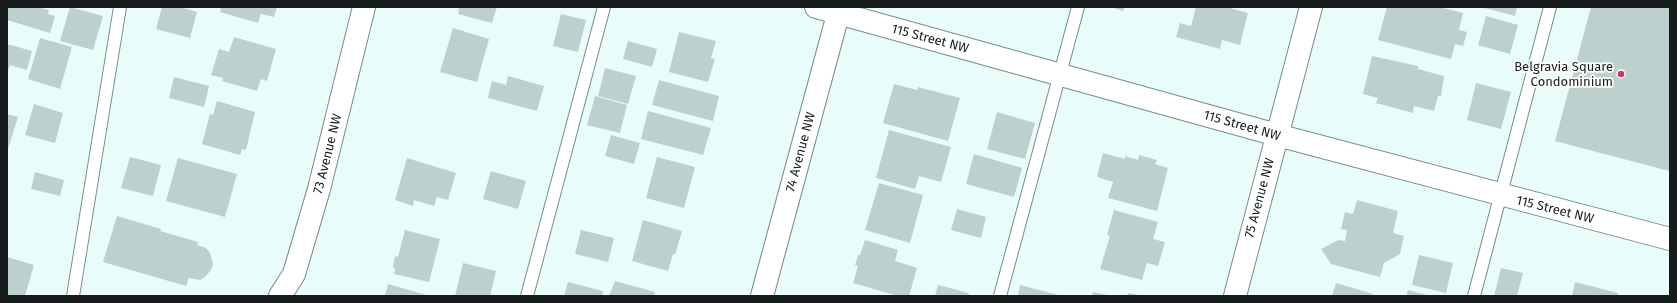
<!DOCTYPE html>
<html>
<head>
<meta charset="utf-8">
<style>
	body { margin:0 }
	#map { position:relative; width:1677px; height:303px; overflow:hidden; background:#e8fdfa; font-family:"Fira Sans",sans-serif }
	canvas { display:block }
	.frame { position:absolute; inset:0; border:8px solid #151c1b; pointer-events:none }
</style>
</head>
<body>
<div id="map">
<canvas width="1677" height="303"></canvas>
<div class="frame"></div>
</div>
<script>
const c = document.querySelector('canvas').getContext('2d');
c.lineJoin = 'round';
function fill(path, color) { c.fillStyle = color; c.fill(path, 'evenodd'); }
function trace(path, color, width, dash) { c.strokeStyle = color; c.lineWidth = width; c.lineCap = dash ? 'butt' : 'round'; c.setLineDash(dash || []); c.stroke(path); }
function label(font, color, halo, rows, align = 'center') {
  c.font = font + ' "Fira Sans",sans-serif'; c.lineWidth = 3.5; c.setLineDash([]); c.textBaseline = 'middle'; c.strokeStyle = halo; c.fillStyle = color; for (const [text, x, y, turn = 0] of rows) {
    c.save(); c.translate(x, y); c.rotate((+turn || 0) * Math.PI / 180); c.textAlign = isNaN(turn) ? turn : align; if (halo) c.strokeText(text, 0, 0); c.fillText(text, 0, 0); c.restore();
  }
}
fill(new Path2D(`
	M7 7H37L49 10 48 14 55 16 50 33 7 20Z
	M70 7 103 16 93 50 60 41Z
	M162 7H180L197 12 190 38 156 29Z
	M221 7H277L274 17 261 14 258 23 220 12Z
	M456 7H497L492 23 458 14 459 8Z
	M1110 7H1125L1123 11Z
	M1196 7H1226L1248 13 1240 45 1222 40 1220 49 1176 37 1180 23 1191 26Z
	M1387 7H1439L1463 13 1459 30 1467 32 1463 46 1455 44 1451 59 1378 40Z
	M1481 7H1517L1515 16Z
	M1591 7H1670V166L1669 171 1555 141Z
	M561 14 586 20 578 52 553 46Z
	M1486 16 1518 25 1510 54 1478 45Z
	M453 28 489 39 477 82 440 72Z
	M679 32 716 41 711 58 715 59 708 82 669 72Z
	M234 37 276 49 267 81 261 79 257 91 222 81 223 78 211 75 219 49 229 52Z
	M40 38 72 47 60 89 28 79Z
	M628 41 657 49 652 67 623 59Z
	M7 44 32 51 27 70 10 65 7 73Z
	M1372 56 1418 66V69L1444 76 1441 96H1438L1434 111 1414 106 1413 113 1376 103 1378 98 1363 94Z
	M605 68 636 76 628 104 598 96Z
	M508 76 544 86 537 111 488 98 492 81 506 85Z
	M174 77 209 86 204 107 169 98Z
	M659 80 719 96 713 121 652 105Z
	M1476 83 1511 92 1501 129 1467 120Z
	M894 84 917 90 918 87 960 98 948 141 883 123Z
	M595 96 627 105 620 133 587 125Z
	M217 101 255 112 246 150 242 149 240 155 202 144 210 114 213 115Z
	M34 104 63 113 55 143 25 135Z
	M648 111 711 128 703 155 641 139Z
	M997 112 1035 123 1025 159 987 149Z
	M7 114 18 117 7 152Z
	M889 130 951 147 941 182 919 176 915 189 876 178Z
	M611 135 640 143 634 164 605 156Z
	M1103 153 1125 159V156L1138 160 1139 155 1157 160 1155 164 1168 168 1157 211 1108 198 1113 182 1097 177Z
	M974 154 1022 168 1014 197 966 184Z
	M130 157 161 165 153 196 121 188Z
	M657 157 695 167 684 208 646 198Z
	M178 158 237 174 225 217 166 201Z
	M407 158 456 173 448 200 437 197 434 206 414 200 413 206 395 200Z
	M491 171 526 181 518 209 483 199Z
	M35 172 64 180 60 196 31 189Z
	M879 183 923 195 910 243 865 230Z
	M1357 200 1398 211 1393 233 1404 236 1400 254 1384 263 1380 277 1331 264 1321 249 1338 240 1345 241 1347 230 1341 229 1345 212 1353 214Z
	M957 209 986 217 981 238 951 230Z
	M1114 210 1158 222 1153 239 1165 242 1158 266 1147 263 1142 280 1100 269 1110 236 1107 235Z
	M117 216 161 229 160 231 198 242 197 245 206 248 210 253 213 264 211 270 205 277 200 280 189 278 186 286 103 262Z
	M643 220 682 231 675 255 673 254 668 271 632 261Z
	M405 230 440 239 429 282 394 274 395 268 393 267 395 256 398 257Z
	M581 230 614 238 608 262 575 254Z
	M865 240 898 250 895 261 917 268 909 296H898L853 283 858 266 855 265 858 255H860Z
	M1419 255 1453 263 1446 293 1412 285Z
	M7 257 34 265 25 296H7Z
	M463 263 496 271 490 296H455Z
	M1501 268 1523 273 1517 296H1494Z
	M615 281 655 292 654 296H609Z
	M568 282 603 291 602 296H564Z
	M1575 282 1618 293 1617 296H1572Z
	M1336 283 1373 294 1372 296H1332Z
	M388 284 430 296H385Z
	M938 285 969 293 968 296H935Z
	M1020 285 1058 295V296H1018Z
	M1408 290 1430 296H1406Z
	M1093 292 1107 295V296H1092Z
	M1128 293 1139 295V296H1127Z`), '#bcd1ce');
const lane = new Path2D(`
	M73 296 120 7
	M527 296 604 7
	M1000 296 1078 7
	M1474 296 1550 7`);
const street = new Path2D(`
	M816 7 1277 135 1670 239
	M280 296 294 274 319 189 364 7
	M762 296 840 7
	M1235 296 1311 7`);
trace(lane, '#798c89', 14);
trace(street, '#798c89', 24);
trace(lane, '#fff', 12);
trace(street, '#fff', 22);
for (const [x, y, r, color] of [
	[1621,74,4,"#c83a66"]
]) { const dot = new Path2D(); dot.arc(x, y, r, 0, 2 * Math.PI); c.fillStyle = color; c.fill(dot); trace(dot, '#fff', 1.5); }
label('13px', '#151c1b', '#fff', [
	["115 Street NW",930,39,15],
	["115 Street NW",1242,126,16],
	["74 Avenue NW",801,152,-75],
	["73 Avenue NW",328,154,-76],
	["75 Avenue NW",1260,198,-75],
	["115 Street NW",1555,210,14]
]);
label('13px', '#151c1b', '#fff', [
	["Belgravia Square",1613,67],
	["Condominium",1613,82]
], 'right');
</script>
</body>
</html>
